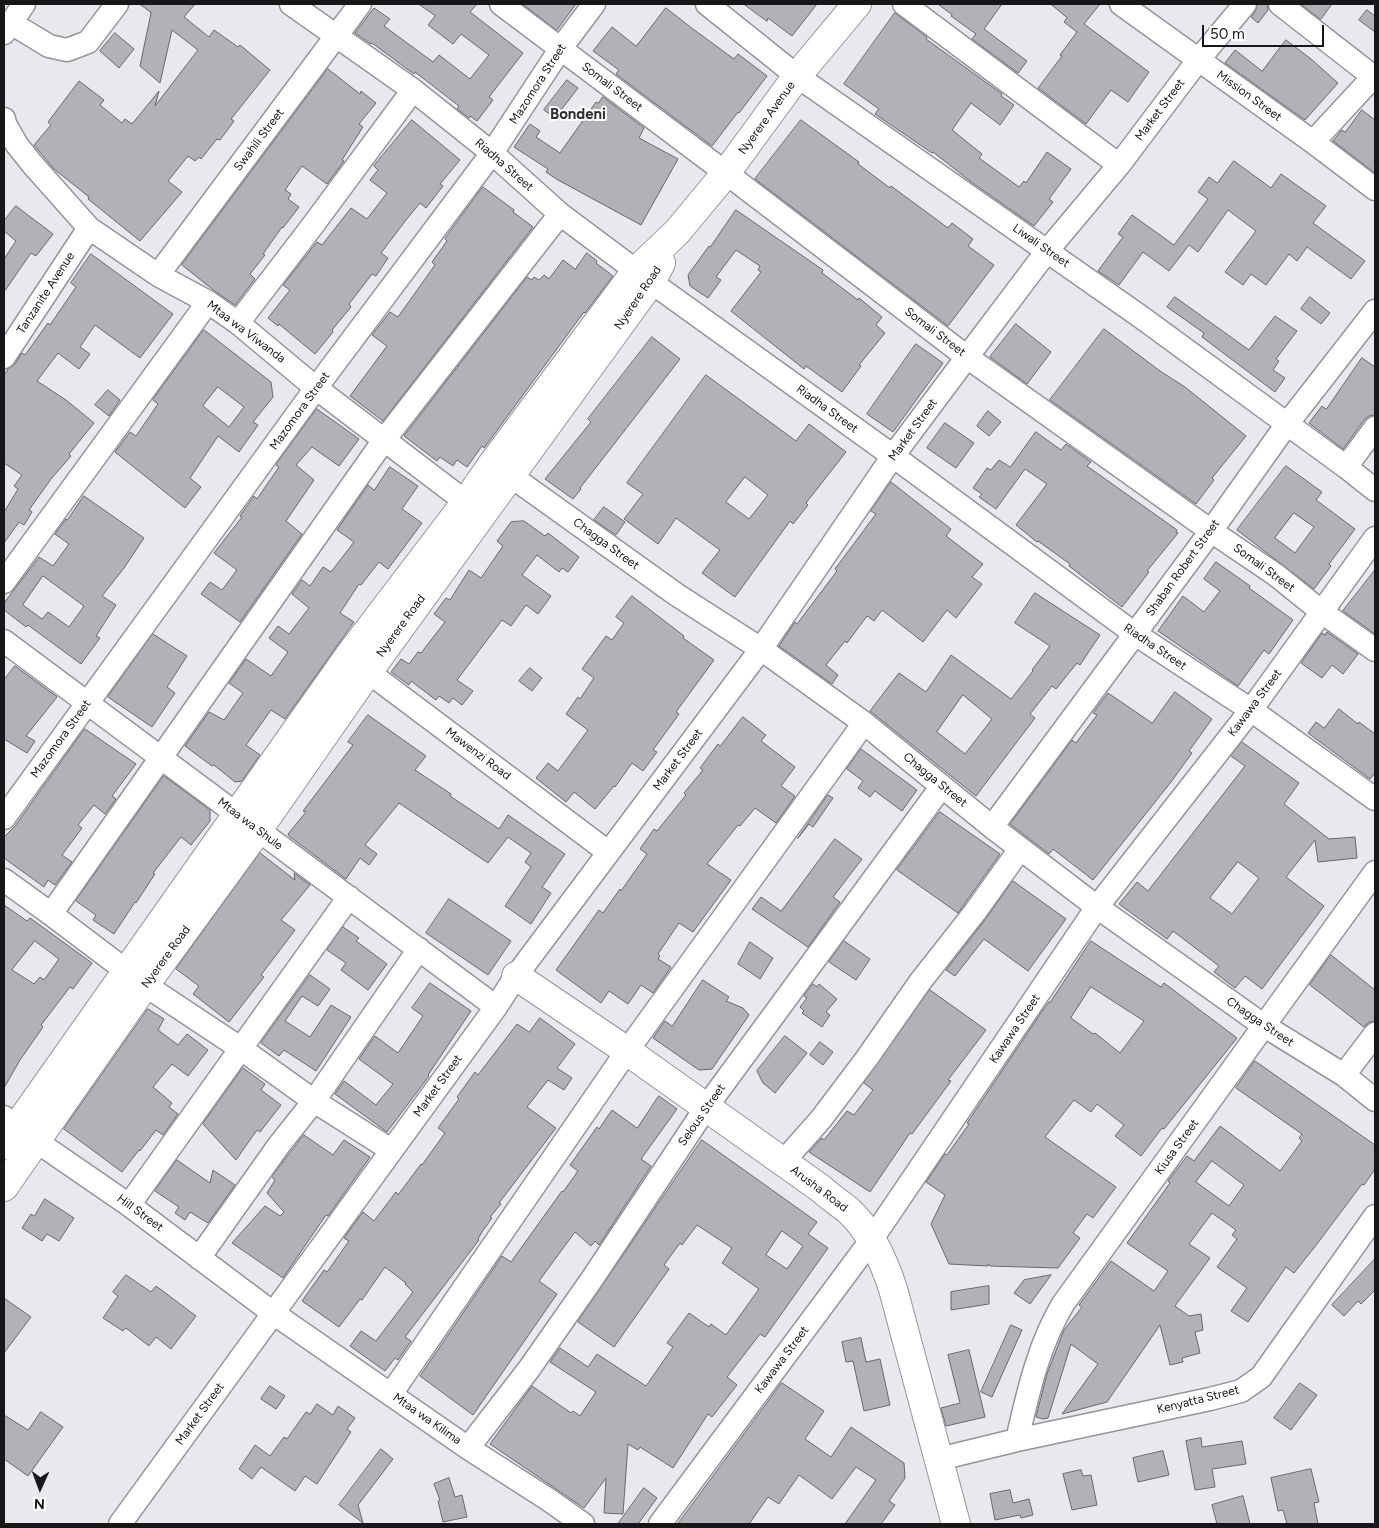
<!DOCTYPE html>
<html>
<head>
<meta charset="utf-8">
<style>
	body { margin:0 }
	#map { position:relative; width:1379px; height:1528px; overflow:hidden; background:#e9e8ed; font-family:Figtree,sans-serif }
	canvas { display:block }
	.frame { position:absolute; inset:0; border:5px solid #171618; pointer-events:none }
	.north { position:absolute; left:15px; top:1463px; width:50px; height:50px; -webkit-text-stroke:4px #fff; paint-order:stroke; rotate:182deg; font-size:14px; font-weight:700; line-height:20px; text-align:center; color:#171618 }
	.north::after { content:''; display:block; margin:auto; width:18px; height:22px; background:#171618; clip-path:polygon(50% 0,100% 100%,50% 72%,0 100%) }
	.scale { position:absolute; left:1202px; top:25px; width:122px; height:22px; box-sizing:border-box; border:2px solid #171618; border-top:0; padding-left:6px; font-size:15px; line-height:18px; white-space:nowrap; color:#171618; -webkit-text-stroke:4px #fff; paint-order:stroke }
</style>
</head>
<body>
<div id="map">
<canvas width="1379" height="1528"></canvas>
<div class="frame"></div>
<div class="north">N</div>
<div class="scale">50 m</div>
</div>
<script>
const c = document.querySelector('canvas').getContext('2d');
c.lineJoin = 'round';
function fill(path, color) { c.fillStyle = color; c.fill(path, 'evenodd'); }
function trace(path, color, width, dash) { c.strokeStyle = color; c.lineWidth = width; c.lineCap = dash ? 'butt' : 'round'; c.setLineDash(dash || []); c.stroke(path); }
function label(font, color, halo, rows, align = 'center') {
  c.font = font + ' Figtree,sans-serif'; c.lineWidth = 4; c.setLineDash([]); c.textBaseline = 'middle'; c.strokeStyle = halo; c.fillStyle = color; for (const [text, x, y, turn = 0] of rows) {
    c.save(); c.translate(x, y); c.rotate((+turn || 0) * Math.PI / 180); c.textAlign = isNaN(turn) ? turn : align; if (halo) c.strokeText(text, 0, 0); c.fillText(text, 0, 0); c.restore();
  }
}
const building = new Path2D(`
	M140 4H195L184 17 209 37 214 30 238 47 240 45 270 70 231 119 234 121 220 140 217 139 201 159 199 157 195 161 188 156 168 181 182 192 140 241 88 199 89 197 54 169 34 145 51 125 48 122 79 81 104 100 100 105 122 123 125 119 132 124 159 91 155 106 198 50 172 30 160 83 140 66 151 13Z
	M419 4H477L470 12 523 53 489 97 493 100 477 121 470 116 469 118 457 109 459 106 415 72 414 74 372 43 371 44 355 33 374 8 390 19 384 26 433 62 439 55 470 79 489 55 461 34 453 44 428 25 435 16Z
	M523 4H576L557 30Z
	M744 4H817L792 36 768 18 767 21Z
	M938 4H1002L984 29 1027 61 1018 73 972 39 976 34 951 16 952 15Z
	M1051 4H1100L1084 24 1149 72 1128 102 1111 90 1086 124 1038 88 1062 56 1060 55 1077 32 1064 22 1067 18Z
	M1258 4H1267L1268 10 1258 23 1251 17 1255 12Z
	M1301 4H1332L1321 19Z
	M666 8 693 29 734 59 738 54 767 76 739 113 738 112 712 146 616 74 619 70 593 51 612 27 636 46Z
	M1367 10 1375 16V32L1359 20Z
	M895 13 927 37 926 39 1002 94 1001 96 1014 105 1000 125 971 103 952 130 982 154 979 158 1019 187 1024 181 1026 183 1047 152 1071 169 1049 199 1053 202 1034 226 970 181 933 152 932 153 875 114 879 109 844 84Z
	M115 33 134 49 119 68 100 51Z
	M1286 40 1311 59 1338 83 1305 120 1225 63 1235 50 1262 71Z
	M328 69 360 94 361 91 376 103 359 124 363 127 342 160 344 161 327 184 302 166 285 190 291 194 288 199 299 207 283 228 282 227 263 254 265 255 250 274 255 279 235 305 212 289 182 265Z
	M567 80 578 88 555 118 544 110Z
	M603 97 644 128 639 138 678 159 641 225 558 180 546 172 548 169 514 147 530 124 540 131 536 137 560 153 596 102 598 103Z
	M1362 110 1375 120V173L1333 141 1342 130 1345 132Z
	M412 120 460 160 440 184 443 186 426 208 420 203 406 220 381 253 388 258 376 276 372 274 349 304 351 307 332 330 333 332 315 354 279 324 278 326 268 318 290 290 283 285 317 242 322 245 351 208 367 219 387 193 370 180 378 170 374 166Z
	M801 120 859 162 858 164 890 188 891 186 948 228 952 223 973 239 968 246 994 265 948 326 755 179Z
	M1234 161 1271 188 1281 174 1326 206 1313 223 1365 261 1351 279 1307 247 1297 261 1289 254 1266 285 1251 274 1243 285 1225 272 1256 231 1228 210 1198 252 1189 245 1169 271 1143 252 1119 285 1098 271 1123 237 1118 234 1132 215 1174 245 1208 199 1198 192 1209 177 1217 183Z
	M483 187 514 210 513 212 533 227 383 421 350 396 387 346 372 335 390 312 398 317 435 265 432 262 447 241 445 239Z
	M16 206 53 234 36 256 31 253 4 292V259L16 241 4 231V221Z
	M736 210 823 270 822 273 858 300 859 298 882 317 876 325 885 333 859 365 861 366 842 392 806 366 804 369 731 311 761 272 758 270 760 266 736 250 716 277 721 280 708 298 690 286 688 275 709 246 710 247Z
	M587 253 597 261 596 263 613 276 585 313 584 312 484 448 482 446 467 467 457 460 453 466 440 457 437 461 404 436 527 277 532 280 534 277 539 280 544 275 549 279 563 260 575 269Z
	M91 254 173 314 140 358 95 325 80 347 90 354 79 369 58 353 37 381 66 400 94 423 69 454 71 456 51 479 29 510 32 512 24 525 19 522 4 543V512L18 489 14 486 22 475 4 463V375L8 369 15 364 22 353 25 355 48 323 50 325 76 287 71 283Z
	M1175 297 1249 350 1275 316 1297 331 1276 359 1279 361 1273 370 1285 378 1275 392 1202 337 1204 333 1167 307Z
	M1310 297 1330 313 1321 324 1301 309Z
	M1016 324 1051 352 1027 384 990 357Z
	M1104 329 1160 371 1185 387 1246 436 1212 478 1214 480 1196 504 1050 400Z
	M204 330 271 382 273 397 253 422 258 425 239 452 218 436 190 478 201 487 185 508 115 452 130 432 136 436 158 404 153 400ZM218 387 244 407 229 427 203 406Z
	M652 337 680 359 580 488 581 489 573 499 545 479 591 422 588 419Z
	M916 344 943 363 893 432 867 414Z
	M1362 358 1375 367V415L1369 416 1364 420 1343 449 1309 423 1322 406 1326 409Z
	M706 375 796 441 809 424 846 452 806 503 808 505 793 524 790 521 735 597 702 573 720 550 676 518 658 544 624 519 643 494 627 483ZM745 477 768 495 749 519 726 502Z
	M108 390 120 400 109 416 95 405Z
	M317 409 359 439 339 466 312 447 296 465 314 480 286 521 302 534 240 622 201 594 210 582 222 590 237 570 214 553 242 517 240 516 254 496 257 499 279 467 276 465Z
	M988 411 1001 422 989 436 977 426Z
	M945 423 974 443 956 468 927 448Z
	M1036 432 1061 450 1066 444 1091 462 1087 466 1177 530 1176 532 1178 533 1147 571 1149 572 1122 607 1069 566 1070 564 1038 541 1037 542 1016 525 1047 484 1025 469 996 509 979 497 982 494 973 488 987 468 991 470 999 460 1010 467Z
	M1286 466 1322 492 1316 500 1355 529 1329 564 1331 566 1314 589 1237 530ZM1294 513 1314 527 1295 553 1275 538Z
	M390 467 418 486 402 509 422 523 388 569 379 562 361 585 359 584 340 613 354 622 285 719 271 710 246 745 260 755 242 781 235 782 214 765 212 766 185 746 209 712 224 720 243 693 229 683 246 659 271 676 288 652 269 638 278 626 289 634 309 608 292 594 302 580 310 586 323 567 331 572 354 542 337 530 368 485 374 490Z
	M891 482 951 529 946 536 983 564 972 577 982 584 956 618 947 610 923 642 882 610 874 621 867 616 847 643 845 641 826 665 838 675 832 684 779 646 795 622 797 624 837 571 835 569 876 514 871 511Z
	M84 496 144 538 124 568 102 596 116 605 96 636 100 638 81 664 28 625 26 627 4 610V603L39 557 53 566 69 544 55 534 66 519 67 520ZM43 576 84 606 69 627 48 612 42 619 23 605Z
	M604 507 625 522 616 535 594 520Z
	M524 521 545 536 548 533 579 557 568 572 562 568 559 572 537 555 522 575 551 596 538 614 526 605 511 626 502 620 457 680 473 691 462 705 453 698 449 703 439 696 436 700 411 681 409 685 391 672 401 659 409 664 418 652 421 653 445 622 434 614 446 598 450 600 469 570 481 578 503 546 497 541 511 522Z
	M1216 562 1250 586 1249 588 1293 620 1269 654 1264 650 1238 686 1158 631 1183 596 1204 612 1220 591 1204 579Z
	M1375 570V634L1343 611Z
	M1035 593 1100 635 1080 665 1077 663 1056 689 1052 686 1030 714 1035 718 976 796 870 711 899 673 926 692 951 655 1011 699 1033 671 1032 670 1050 646 1015 623ZM963 695 992 719 965 754 937 732Z
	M632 596 684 636 683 638 714 660 676 712 679 714 653 750 657 752 643 771 632 763 615 787 614 786 595 809 574 792 566 802 536 778 548 763 558 771 588 730 566 714 578 697 580 699 594 678 582 669 606 636 612 640 624 623 616 617Z
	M1327 632 1358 654 1343 674 1332 665 1322 678 1301 663 1322 633 1325 635Z
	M153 634 187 656 167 687 175 693 152 727 108 697Z
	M15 666 57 697 26 736 35 741 27 753 4 739V680Z
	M530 668 542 678 532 691 519 681Z
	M1175 692 1212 719 1189 751 1192 753 1171 782 1093 880 1053 849 1049 854 1010 824 1072 740 1076 743 1097 715 1093 713 1108 693 1152 723Z
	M1339 709 1358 724 1359 722 1375 734V773L1370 779 1308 733 1316 722 1324 728Z
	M368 715 426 756 415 770 451 794 450 796 499 829 508 815 565 854 542 887 551 893 531 924 505 906 531 867 525 862 531 853 508 837 488 863 399 803 365 845 377 854 369 865 360 858 346 879 289 836 288 834 306 812 303 811 353 745 348 742Z
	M743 717 766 735 761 741 795 767 781 786 795 796 776 823 755 808 740 826 738 825 707 864 731 880 693 932 679 923 658 954 660 956 658 959 671 967 653 993 641 985 628 1004 609 991 601 1003 556 970 599 910 603 913 620 889 621 891 647 854 640 849 654 829 657 831 686 795 684 793 703 770 700 768 718 744 720 746Z
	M85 729 136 764 112 796 116 799 105 814 94 805 78 825 82 828 62 855 72 862 55 885 48 880 44 887 4 858V837L15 826Z
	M1242 742 1299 783 1284 804 1329 839 1355 837 1357 858 1318 862 1315 840 1286 877 1324 906 1262 989 1245 976 1235 988 1214 972 1219 966 1173 931 1167 939 1119 904 1137 882 1148 891 1245 766 1231 756ZM1238 862 1259 878 1232 914 1210 898Z
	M861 749 917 790 902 811 875 791 870 797 858 788 863 781 847 769Z
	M164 776 210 810V821L191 845 181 837 153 873 155 874 136 903 135 902 114 934 93 920 96 915 76 901Z
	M828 795 833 798 813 827 809 824 798 838Z
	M940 812 1000 854 958 913 897 870Z
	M835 839 862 859 833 897 840 902 808 947 752 909 761 897 781 911Z
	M260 853 295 880 294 873 310 885 281 920 295 930 261 975 264 977 229 1022 193 994 199 986 176 969Z
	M1013 881 1066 919 1028 971 984 939 955 976 946 970 985 920Z
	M449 899 511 941 488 975 426 933Z
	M4 905 27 921 30 918 92 963 73 989 70 987 41 1025 43 1027 20 1060 4 1088ZM35 941 59 959 44 980 40 977 34 984 12 970Z
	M343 927 359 938 356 941 387 964 368 990 341 970 346 963 327 950Z
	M844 941 870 959 856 980 829 962Z
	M1091 941 1161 987 1164 983 1237 1038 1164 1129 1162 1128 1141 1156 1115 1136 1124 1125 1097 1104 1091 1112 1074 1100 1045 1137 1116 1187 1093 1218 1087 1214 1073 1233 1080 1238 1058 1268 990 1266 988 1264V1266L949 1264 931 1224 945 1195 926 1182 945 1154 947 1155 969 1124 967 1123 1043 1010 1049 1002H1050ZM1091 987 1144 1021 1120 1053 1095 1033 1093 1034 1071 1018Z
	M750 942 773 958 760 979 738 964Z
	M1331 955 1375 990V1021L1369 1022 1364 1027 1310 985Z
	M310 975 330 989 318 1006 302 996 285 1021 310 1037 331 1005 351 1017 316 1071 284 1050 279 1056 261 1043Z
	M703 980 729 997 726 1001 743 1008 749 1015 712 1069 699 1070 653 1038 665 1021 672 1026Z
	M430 983 471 1011 428 1075 429 1076 387 1132 335 1094 344 1081 376 1105 393 1084 359 1059 375 1036 398 1053 423 1016 412 1008Z
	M813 984 817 987 819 984 837 999 826 1012 830 1015 822 1027 802 1013 804 1011 800 1007 807 998 804 996Z
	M930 990 986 1030 948 1080 951 1081 912 1134 910 1133 870 1192 809 1152 822 1138 824 1140 847 1111 854 1115 873 1090 864 1083Z
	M148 1009 164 1019 158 1030 178 1045 187 1034 208 1050 188 1076 172 1064 153 1087 172 1103 169 1107 178 1114 163 1135 156 1130 140 1151 139 1150 122 1172 64 1129Z
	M540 1018 575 1044 557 1068 572 1078 564 1090 548 1080 527 1107 556 1128 499 1203 501 1204 490 1217 492 1218 482 1232 478 1239 479 1240 405 1337 411 1341 398 1360 395 1358 385 1371 350 1346 361 1331 376 1341 413 1292 405 1284 406 1283 385 1267 362 1300 360 1299 339 1327 302 1301 324 1270 327 1272 349 1241 344 1238 363 1212 374 1221 396 1192 398 1195 421 1164 422 1165 445 1133 438 1128 459 1099 457 1097 475 1072 478 1075 517 1024 529 1032Z
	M785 1036 807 1053 775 1093 763 1083 757 1071Z
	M820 1042 833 1052 823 1065 810 1055Z
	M1255 1061 1375 1145V1169L1364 1185 1362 1184 1317 1244 1294 1273 1286 1267 1248 1322 1231 1311 1247 1288 1217 1267 1237 1239 1232 1235 1236 1230 1212 1213 1189 1244 1210 1258 1175 1306 1189 1316 1201 1314 1203 1330 1195 1332 1200 1353 1182 1358 1183 1362 1170 1365 1160 1325 1107 1402 1062 1414 1098 1364 1071 1344 1048 1418 1043 1419 1036 1417 1047 1374 1064 1330 1082 1307 1079 1305 1111 1261 1154 1291 1168 1271 1127 1243 1170 1183 1168 1181 1187 1156 1194 1161 1220 1126 1280 1171 1302 1141 1299 1138 1302 1134 1236 1088ZM1212 1161 1244 1185 1229 1206 1196 1182Z
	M243 1068 265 1084 261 1090 281 1105 260 1132 257 1130 236 1160 203 1124Z
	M659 1096 677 1109 641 1159 651 1166 599 1245 595 1241 591 1246 575 1232 539 1281 557 1294 473 1415 420 1376 502 1256 511 1262 562 1191 563 1192 578 1171 570 1165 597 1127 599 1129 612 1110 637 1128Z
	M304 1135 333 1155 344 1140 370 1157 328 1216 326 1215 283 1278 232 1243 265 1206 280 1216 284 1212 267 1193 275 1180 272 1177Z
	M702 1140 817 1222 808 1234 828 1248 765 1337 760 1334 727 1377 737 1385 712 1417 708 1414 673 1468 640 1447 638 1450 628 1444 623 1514 604 1513 606 1478 584 1508 490 1444 532 1386 571 1413 573 1411 580 1416 596 1392 550 1362 560 1348 588 1367 597 1354 646 1386 673 1347 667 1343 689 1313 709 1327 711 1324 726 1335 759 1289 722 1263 732 1248 697 1225 682 1245 680 1243 664 1265 669 1269 614 1347 578 1322ZM782 1231 803 1246 787 1269 766 1255Z
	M177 1160 210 1183 213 1170 235 1185 208 1223 190 1212 185 1220 175 1213 179 1207 155 1191Z
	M45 1199 74 1218 59 1241 47 1234 42 1241 22 1228 31 1214 34 1216Z
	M1375 1259V1290L1361 1304 1358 1301 1344 1316 1332 1305Z
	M126 1275 151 1292 156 1286 196 1316 171 1349 156 1337 149 1346 126 1328 123 1331 103 1318 118 1296 113 1292Z
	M1051 1275 1030 1304 1014 1293 1024 1280Z
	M989 1286V1304L951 1310V1292Z
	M4 1298 31 1317 4 1353Z
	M1011 1325 1022 1330 992 1397 981 1392Z
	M861 1338 866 1362 880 1359 890 1405 864 1411 853 1361 846 1362 842 1342Z
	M969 1350 985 1417 946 1426 941 1408 960 1403 948 1355Z
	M782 1383 824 1411 805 1439 831 1457 851 1427 904 1463 905 1478 889 1501 895 1505 881 1524H845L876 1480 856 1467 832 1499 799 1475 779 1504 768 1497 749 1524H678Z
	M1300 1383 1317 1395 1291 1430 1274 1418Z
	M270 1386 285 1396 276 1409 261 1399Z
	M317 1404 333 1415 338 1406 355 1418 347 1429 351 1432 317 1484 305 1476 295 1491 261 1467 252 1479 239 1469 255 1445 270 1456 284 1437 287 1439 306 1412 310 1414Z
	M41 1412 63 1427 28 1476 4 1459V1415L28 1430Z
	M1201 1438 1202 1447 1242 1441 1246 1464 1212 1469 1215 1487 1195 1490 1186 1441Z
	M381 1449 393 1459 358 1505 363 1523 339 1505Z
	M1163 1451 1169 1475 1138 1482 1133 1458Z
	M1311 1469 1319 1502 1314 1503 1318 1524H1287L1283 1510 1278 1511 1271 1478Z
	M1081 1470 1083 1476 1091 1475 1097 1505 1072 1510 1063 1474Z
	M449 1478 455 1497 462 1495 467 1517 443 1522 438 1501 440 1500 434 1484Z
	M644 1488 657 1498 638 1524H618Z
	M1010 1490 1013 1503 1029 1499 1033 1515 1021 1518 1020 1515 995 1520 990 1494Z
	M1243 1496 1250 1524H1217L1212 1505Z`);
fill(building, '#b2b1b6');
trace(building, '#68676b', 1);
const minor = new Path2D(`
	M291 4 413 90 492 153 560 214 651 282 893 456 1135 634 1251 710 1375 799
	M501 4 726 173 967 357 1211 531 1276 575 1322 612 1375 650
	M707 4 797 76 1141 317 1346 467 1375 490
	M904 4 1119 165
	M1121 4 1313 142 1375 189
	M1280 4 1375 78
	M11 23 49 46 67 50 88 42 117 4
	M4 33 24 4
	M4 119 5 124 17 145 33 165 89 228 158 275 208 302 238 323 316 388 479 512
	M1313 142 1375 75
	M158 275 360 4
	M238 323 310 229 413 90
	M4 357 89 228
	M497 466 677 595 761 649 864 723 992 827 1097 907 1263 1025 1344 1075 1375 1100
	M1346 467 1375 428
	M4 582 208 302
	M4 641 496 1007
	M355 662 608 852
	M4 818 316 388 492 153 561 48 594 4
	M992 827 1211 531 1287 424 1375 311
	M4 880 51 914 145 985 240 1048 314 1101 391 1150
	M51 914 384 440 560 214
	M1344 1075 1375 1034
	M4 1117 36 1141 129 1205 273 1313 468 1448 549 1500 583 1524
	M783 1162 821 1119 867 1058 920 982 975 912 1020 849
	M129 1205 349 897
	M199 1258 279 1145 314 1101 419 949
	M391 1394 627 1051 864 723
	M1017 1440C1028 1393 1038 1346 1063 1304L1375 872
	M468 1448 529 1369 592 1279 707 1106 942 786
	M939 1459 1017 1440 1210 1399 1241 1391 1261 1377 1375 1216
	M120 1524 496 1007 516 976 761 649 893 456 967 357 1047 251 1119 165 1199 59 1245 4
	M660 1524 872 1239 1097 907 1251 710 1375 538`);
const major = new Path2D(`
	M516 976 627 1051 820 1188C829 1196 839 1203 848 1210 871 1231 884 1261 893 1289L956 1524
	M4 1145 348 657 466 502 493 463 636 271 677 232 726 173 797 76 857 4
	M4 1187 145 985 258 830 368 672 651 282 661 263`);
trace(minor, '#959499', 25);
trace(major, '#959499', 30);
trace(minor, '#fff', 22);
trace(major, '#fff', 28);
label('12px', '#171618', '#fff', [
	["Mazomora Street",538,84,-57],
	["Somali Street",612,87,37],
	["Mission Street",1249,96,36],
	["Market Street",1160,110,-53],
	["Nyerere Avenue",767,118,-54],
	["Swahili Street",259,140,-53],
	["Riadha Street",504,165,41],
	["Liwali Street",1041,246,35],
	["Tanzanite Avenue",46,293,-57],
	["Nyerere Road",638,298,-56],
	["Mtaa wa Viwanda",246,332,37],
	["Somali Street",935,332,37],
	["Riadha Street",827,409,36],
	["Mazomora Street",300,411,-54],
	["Market Street",913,430,-54],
	["Chagga Street",606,544,36],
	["Shaban Robert Street",1183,568,-54],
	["Somali Street",1264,568,36],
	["Nyerere Road",401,626,-54],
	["Riadha Street",1155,647,34],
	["Kawawa Street",1255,703,-53],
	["Mazomora Street",61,739,-54],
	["Mawenzi Road",478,754,37],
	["Market Street",678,760,-53],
	["Chagga Street",935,780,39],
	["Mtaa wa Shule",250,824,37],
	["Nyerere Road",166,957,-54],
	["Chagga Street",1260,1022,34],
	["Kawawa Street",1015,1029,-56],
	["Market Street",438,1086,-54],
	["Selous Street",702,1115,-55],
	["Kiusa Street",1177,1147,-54],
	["Arusha Road",819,1189,37],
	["Hill Street",140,1213,36],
	["Kawawa Street",782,1360,-53],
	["Kenyatta Street",1198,1400,-14],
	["Market Street",200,1414,-54],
	["Mtaa wa Kilima",427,1419,35]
]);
label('bold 15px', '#2d2d31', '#fff', [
	["Bondeni",578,115]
]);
</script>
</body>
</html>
